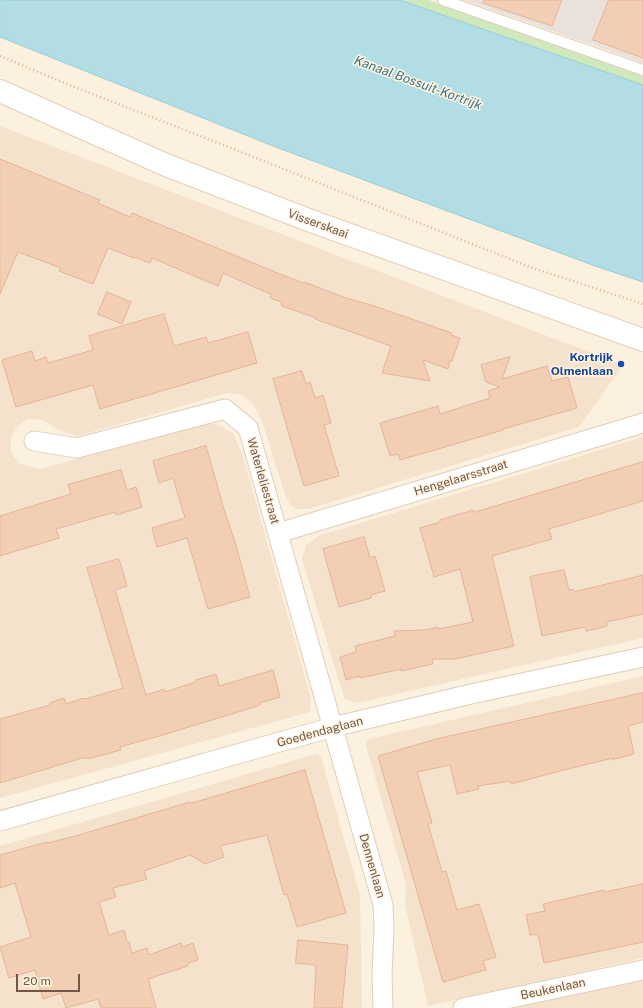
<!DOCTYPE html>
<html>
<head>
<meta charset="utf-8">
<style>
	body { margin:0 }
	#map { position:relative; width:643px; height:1008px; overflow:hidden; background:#fcf1de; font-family:"Public Sans",sans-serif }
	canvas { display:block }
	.scale { position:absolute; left:16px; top:974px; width:64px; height:18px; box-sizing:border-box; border:2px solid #725646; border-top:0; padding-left:5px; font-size:12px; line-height:14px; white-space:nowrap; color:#725646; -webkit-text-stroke:3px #fff5e4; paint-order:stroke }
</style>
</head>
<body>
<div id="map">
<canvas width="643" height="1008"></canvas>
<div class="scale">20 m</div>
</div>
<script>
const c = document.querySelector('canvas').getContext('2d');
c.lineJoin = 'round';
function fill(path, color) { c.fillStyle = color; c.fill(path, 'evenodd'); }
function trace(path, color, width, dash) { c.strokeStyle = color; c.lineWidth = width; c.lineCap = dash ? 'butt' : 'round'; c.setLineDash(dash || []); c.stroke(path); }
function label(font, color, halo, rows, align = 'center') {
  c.font = font + ' "Public Sans",sans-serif'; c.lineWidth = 3; c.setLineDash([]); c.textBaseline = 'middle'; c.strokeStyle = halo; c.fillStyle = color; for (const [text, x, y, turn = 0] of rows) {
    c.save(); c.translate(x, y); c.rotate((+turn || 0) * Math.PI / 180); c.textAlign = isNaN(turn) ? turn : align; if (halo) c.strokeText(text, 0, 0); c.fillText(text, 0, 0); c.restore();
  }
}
fill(new Path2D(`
	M0 126 623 365 579 427 308 509H297L290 505 285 494 262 421 252 402 242 395 227 393 78 436 62 432 43 420 27 419 17 427 11 438V453L20 464 40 469 207 424H217L233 433 243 456 311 699 310 712 0 798Z
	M643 437V638L357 703 345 699 341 688 302 559 306 545 318 536Z
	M643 676V958L428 1006 405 905 406 884 365 743 369 739Z
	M316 754 321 757 360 895 362 1008H0V846Z
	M643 979V1008H515Z`), '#f4e2cd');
fill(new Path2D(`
	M463 0H643V63L610 51Z`), '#eae2da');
fill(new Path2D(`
	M400 0H429L431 1 643 76V85Z`), '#cfe9bd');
const water = new Path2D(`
	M0 0H400L643 85V282L595 266 273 146 0 37Z`);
fill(water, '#b3dde5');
trace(water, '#99cdd7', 1);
const building = new Path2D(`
	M484 0H562L552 26 483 3Z
	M609 0H643V58L593 40Z
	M0 159 100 200 98 203 130 217 132 213 280 274 303 283 304 282 346 298 374 306 452 333 451 335 460 338 452 361H450L448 369 423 360 430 381 382 373 391 346 315 319 316 318 282 306 281 302 270 298 272 295 223 273 218 286 152 258 150 263 135 257 134 258 108 248 93 284 59 271 61 268 18 252 0 294Z
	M107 292 131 302 122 324 98 314Z
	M164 314 174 346 206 337 208 343 248 332 257 363 100 409 93 385 16 407 2 360 32 351 35 361 46 357 48 363 93 350 89 336Z
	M510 357 502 379 547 366 552 381 568 377 577 408 503 429V430L459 443 400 460 398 454 390 456 380 423 438 406 440 414 490 398 488 391 500 387 486 382 481 365Z
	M302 371 306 384 310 382 315 398 323 395 331 423 324 425 339 476 304 486 273 379Z
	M206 446 225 513 235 542 250 597 208 609 187 538 157 547 152 528 185 518 173 478 159 483 153 461Z
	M643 462V501L549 529 552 539 492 556 514 646 455 659H432L433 664 401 671 402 669 360 678V676L346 680 340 657 356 652 355 646 395 636 394 631 424 630 438 627V629L473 622 460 569 434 577 420 528 440 522V520L473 510 474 512Z
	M121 470 127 490 136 487 142 507 116 515 115 512 56 529 59 538 0 556V516L71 494 68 485Z
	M364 537 370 558 375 556 385 591 371 595V598L339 607 323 549Z
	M119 559 127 586 115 590 146 695 164 689 165 692 196 682V680L216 674 219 686 273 670 280 697 260 703V705L251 708 166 734 120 747 121 750 91 758H82L0 783V719L50 705V703L64 698 66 704 84 698 85 699 123 688 87 568Z
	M564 570 569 590 573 589 574 592 643 575V614L606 622 607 626 596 629 586 631 585 627 542 636 530 577Z
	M643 693V722L628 726 634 754 615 759 613 760V758L564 770 511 784V781L478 786 479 789 457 794 450 765 417 772 432 823 428 824 442 872 446 871 457 910 479 904 496 957 483 961 486 970 443 982 378 756 436 739Z
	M305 770 346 913 297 927 287 894 284 895 267 835 220 846 224 857 205 864 190 855 144 871 147 879 113 888 116 897 99 902 109 935 124 930 127 942H129L132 953 147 948 149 955 181 943 182 947 193 943 198 960 188 963V966L148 979 156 1008H101L98 999 66 1008 61 993 43 999 35 970 9 978 0 947 31 937 15 883 0 888V855L47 842 48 843 79 835 190 802 191 803Z
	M643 884V942L544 963 538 934 530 935 526 915 545 911 543 904 604 890V892Z
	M298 940 348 945 342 1008H314L316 965 296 963Z`);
fill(building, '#f2ceb5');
trace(building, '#e5b596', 1);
const lane = new Path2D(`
	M443 0 643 70`);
const street = new Path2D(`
	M34 441 77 448 225 409 248 428 383 905 384 929 382 974 383 1008
	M278 533 640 424 643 423
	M0 821 333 727 471 694 643 657
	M463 1008 643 970`);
const secondary = new Path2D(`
	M0 91 166 165 311 221 643 340`);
trace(lane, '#e0cdba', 12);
trace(street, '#e0cdba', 21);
trace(secondary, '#e5ceb8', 24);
trace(new Path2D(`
	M0 56 67 84 236 150 530 267 643 304`), '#d6b299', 2.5, [1, 3]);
trace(lane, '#fff', 10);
trace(street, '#fff', 19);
trace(secondary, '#fff', 22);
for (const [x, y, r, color] of [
	[621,364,4,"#1a4fb4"]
]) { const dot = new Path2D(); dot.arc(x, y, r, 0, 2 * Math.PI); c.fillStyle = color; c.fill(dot); trace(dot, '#fff5e4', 1.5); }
label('12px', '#725646', '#fff5e4', [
	["Visserskaai",318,224,20],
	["Hengelaarsstraat",461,478,-17],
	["Waterleliestraat",263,481,74],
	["Goedendaglaan",320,732,-15],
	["Dennenlaan",372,866,74],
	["Beukenlaan",553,989,-12]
]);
label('bold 12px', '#164399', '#fff5e4', [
	["Kortrijk",613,357],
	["Olmenlaan",613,371]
], 'right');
label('italic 13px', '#3d737f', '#fff5e4', [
	["Kanaal Bossuit-Kortrijk",418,83,20]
]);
</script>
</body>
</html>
